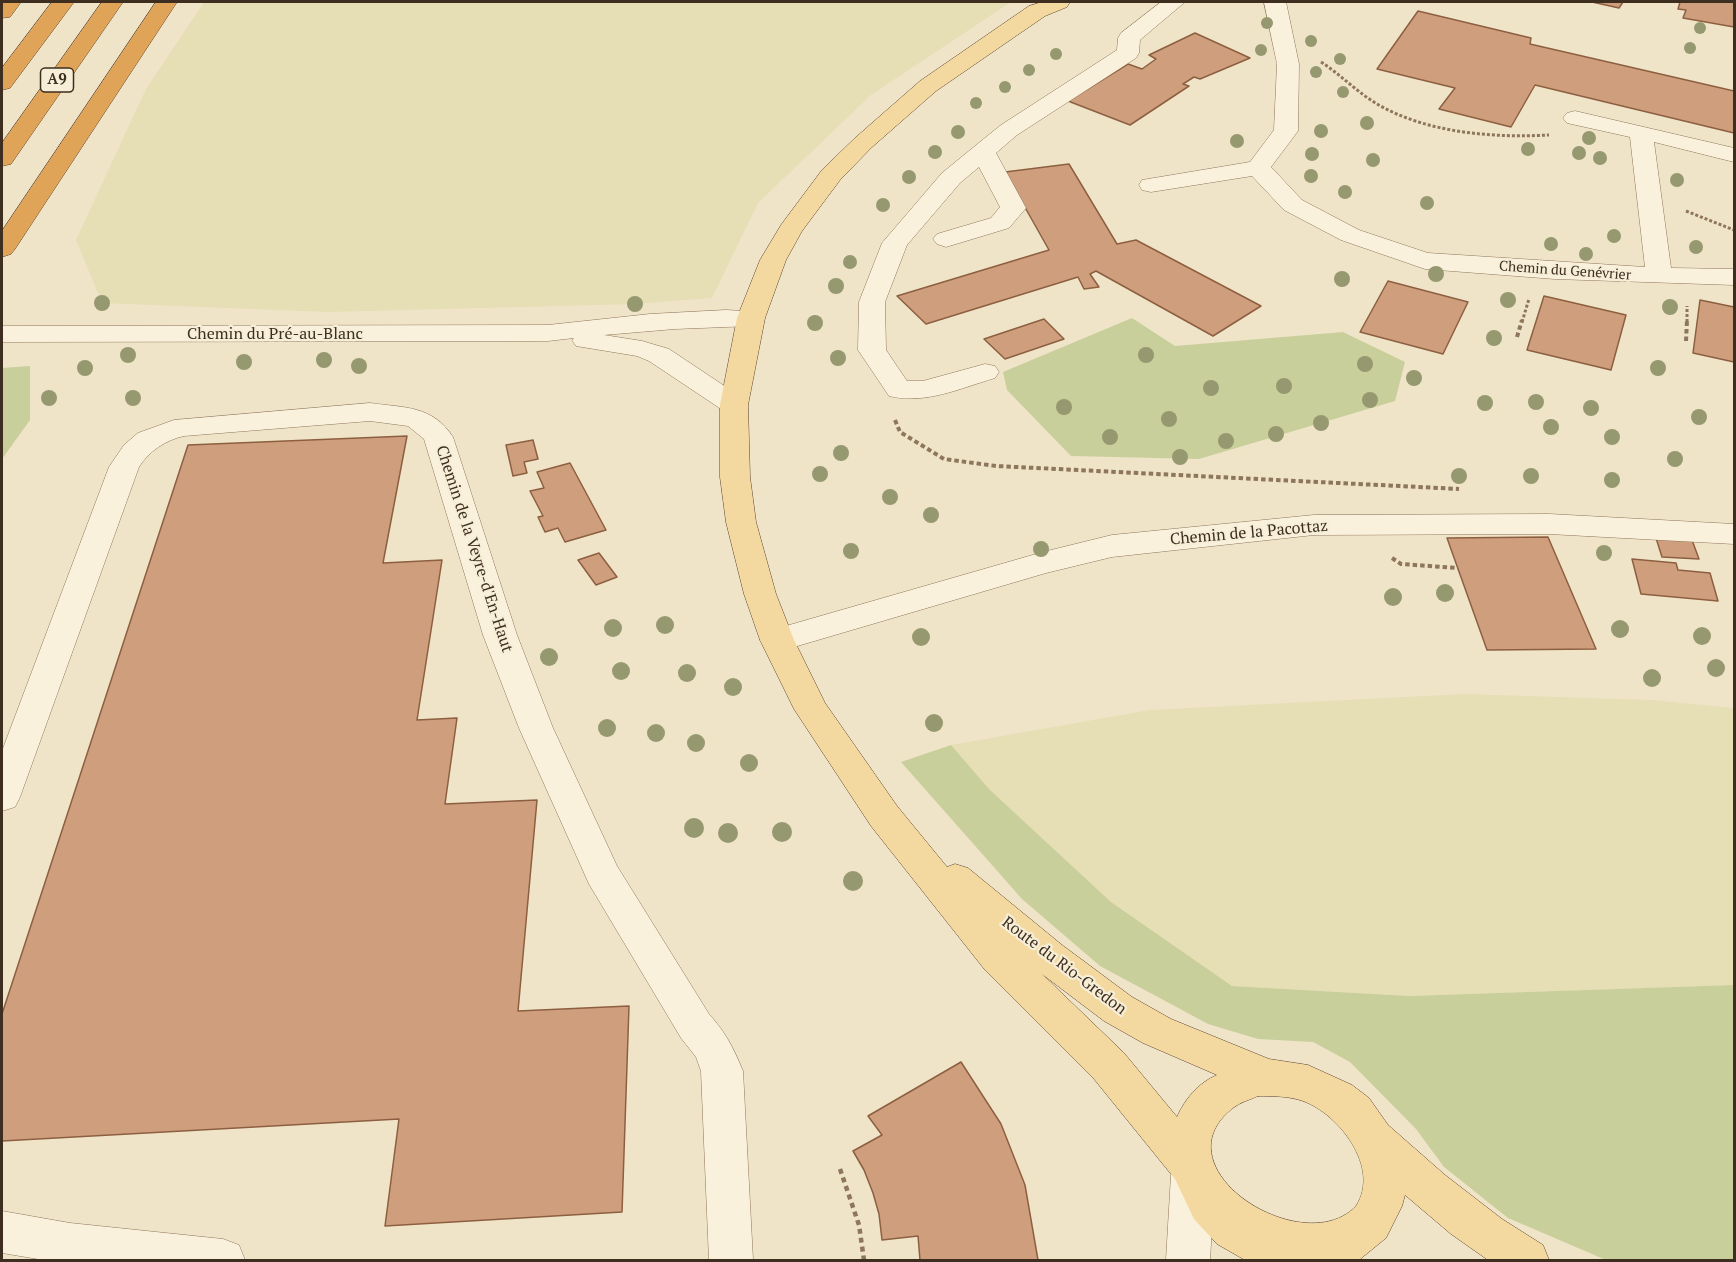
<!DOCTYPE html>
<html>
<head>
<meta charset="utf-8">
<style>
	body { margin:0 }
	#map { position:relative; width:1736px; height:1262px; overflow:hidden; background:#f0e4c8; font-family:"PT Serif",serif }
	canvas { display:block }
	.frame { position:absolute; inset:0; border:3px solid #3d2e20; pointer-events:none }
</style>
</head>
<body>
<div id="map">
<canvas width="1736" height="1262"></canvas>
<div class="frame"></div>
</div>
<script>
const c = document.querySelector('canvas').getContext('2d');
c.lineJoin = 'round';
function fill(path, color) { c.fillStyle = color; c.fill(path, 'evenodd'); }
function trace(path, color, width, dash) { c.strokeStyle = color; c.lineWidth = width; c.lineCap = dash ? 'butt' : 'round'; c.setLineDash(dash || []); c.stroke(path); }
function label(font, color, halo, rows, align = 'center') {
  c.font = font + ' "PT Serif",serif'; c.lineWidth = 4.5; c.setLineDash([]); c.textBaseline = 'middle'; c.strokeStyle = halo; c.fillStyle = color; for (const [text, x, y, turn = 0] of rows) {
    c.save(); c.translate(x, y); c.rotate((+turn || 0) * Math.PI / 180); c.textAlign = isNaN(turn) ? turn : align; if (halo) c.strokeText(text, 0, 0); c.fillText(text, 0, 0); c.restore();
  }
}
fill(new Path2D(`
	M204 2H1011L871 95 758 203 712 298 635 304 328 312 102 303 76 240 146 89Z
	M1465 694 1651 700 1734 708V985L1409 996 1232 986 1111 902 989 789 951 745 1150 710Z`), '#e6deb5');
fill(new Path2D(`
	M1132 318 1175 346 1343 332 1405 362 1395 401 1199 459 1071 456 1007 390 1003 372Z
	M30 366V420L2 459V368Z
	M951 745 989 789 1111 902 1232 986 1409 996 1734 985V1260H1606L1508 1218 1444 1167 1416 1129 1350 1062 1313 1042 1258 1039 1208 1024 1100 966 1022 899 901 762Z`), '#c9cf9b');
const building = new Path2D(`
	M1592 2H1623L1619 8Z
	M1680 2H1734V27L1683 18 1686 10 1678 9Z
	M1418 11 1531 38 1530 44 1734 91V133L1535 85 1511 127 1439 109 1455 88 1377 69Z
	M1195 33 1250 58 1200 79 1194 77 1183 84 1189 86 1130 125 1068 101 1128 64 1142 69 1156 59 1149 55Z
	M1069 164 1117 244 1136 240 1261 306 1213 336 1096 271 1090 274 1099 287 1084 289 1078 277 926 324 897 296 1049 250 1005 172Z
	M1388 281 1468 302 1443 354 1360 332Z
	M1544 296 1626 315 1611 370 1527 350Z
	M1700 300 1734 307V362L1693 353Z
	M1044 319 1064 339 1005 359 984 339Z
	M407 436 383 563 442 560 417 720 457 718 445 804 537 800 518 1011 629 1006 622 1212 385 1226 399 1119 2 1141V1014L188 445Z
	M533 440 538 459 524 462 527 473 513 476 506 445Z
	M570 463 606 530 565 542 558 528 545 532 538 517 543 516 530 491 544 488 537 472Z
	M1548 537 1596 649 1487 650 1447 538Z
	M1656 538 1692 540 1699 559 1662 557Z
	M599 553 617 577 596 585 578 560Z
	M1632 559 1676 563 1678 570 1710 573 1718 601 1641 594Z
	M961 1062 1001 1124 1025 1185 1038 1260H920L918 1236 882 1240 879 1214 873 1193 864 1170 853 1151 882 1135 868 1116Z`);
fill(building, '#cf9f7d');
trace(building, '#8d5f41', 1.5);
const minor = new Path2D(`
	M1161 2H1185L1140 40 1139 53 1136 58 1017 135 996 153 1026 208 1009 228 946 247 937 244 933 239 937 234 991 218 1000 207 979 167 960 183 907 245 885 302 886 350 907 381H923L985 364 995 366 999 372 995 378C961 388 925 405 889 396L858 350 859 302 882 243 942 173 975 146 1001 125 1117 50 1118 38 1121 33Z
	M1264 2H1286L1299 64 1298 131 1271 167 1302 200 1359 230 1428 253 1645 267 1630 137 1567 123 1563 118 1567 113 1575 111 1734 148V162L1654 142 1671 268 1734 269V285L1555 279 1425 269 1341 240 1284 210 1252 176 1151 192 1142 190 1139 185 1142 180 1250 162 1274 130 1277 64Z
	M726 310 761 312 765 318 761 324 751 326 675 329 604 335 642 341 669 349 744 399 748 405 744 411 734 414 724 411 649 361 637 356 576 346 572 340 574 338 548 341 2 342V326L548 325 650 314Z
	M370 403C405 408 432 405 453 437L517 635 553 728 617 866 709 1014C726 1033 733 1047 743 1071L753 1260H709L701 1071 696 1057 681 1038 589 884 519 728 483 635 424 439 408 426 370 421 184 436C166 440 149 451 139 467L20 797 15 807 2 811V751L109 467 124 445 138 433 174 420Z
	M1549 514 1734 524V544L1549 534 1314 535 1112 557 1046 573 777 652 765 648 760 640 765 632 1043 552 1112 535 1314 515Z
	M1193 1155 1208 1161 1215 1175 1210 1260H1166L1171 1175 1178 1161Z
	M2 1211 70 1223 223 1239 239 1245 245 1260H44L2 1253Z`);
const major = new Path2D(`
	M1042 2H1070L1067 7 1045 16 936 91 871 148 840 180 802 231 786 260 765 318 748 405 750 477 756 522 776 594 794 640 825 703 897 806 947 867 955 864 968 868 1062 945 1132 997 1171 1019 1269 1059 1308 1065 1352 1085 1369 1098 1388 1125 1445 1175 1502 1219 1543 1245 1549 1260H1488L1451 1234 1405 1195 1402 1206 1386 1238 1359 1260H1245L1217 1244 1194 1219 1175 1179 1094 1079 985 970 871 826 794 709 760 640 744 594 726 522 720 477V405L737 318 760 260 781 225 822 170 855 138 920 81 1029 6ZM1042 974 1104 1021 1143 1043 1217 1075C1198 1083 1185 1099 1177 1117L1124 1053ZM1258 1096C1273 1096 1289 1096 1303 1101 1339 1114 1381 1168 1356 1206 1304 1262 1155 1168 1233 1108 1240 1102 1250 1100 1258 1096Z`);
const highway = new Path2D(`
	M2 2H21L10 17 2 18Z
	M52 2H74L10 88 2 90V68Z
	M102 2H123L11 164 2 166V143Z
	M156 2H177L15 249 11 254 2 257V231Z`);
trace(minor, '#8d765c', 1);
trace(major, '#5b4430', 1);
trace(highway, '#5b4430', 1);
trace(new Path2D(`
	M1321 62C1341 75 1357 92 1377 104 1427 133 1492 138 1549 135
	M1686 211 1734 230
	M1522 322 1529 299
	M1687 322V306`), '#8d765c', 3, [3, 2]);
trace(new Path2D(`
	M1517 337 1522 320
	M1686 341 1687 320
	M895 420 900 432 944 459 996 466 1459 489
	M1392 558 1401 564 1458 568`), '#8d765c', 4, [4.5, 3]);
trace(new Path2D(`
	M840 1169 859 1225 864 1260`), '#8d765c', 4.5, [5, 4]);
fill(minor, '#faf1dc');
fill(major, '#f3d9a0');
fill(highway, '#e0a458');
c.fillStyle = '#96986f';
for (const [x, y, r] of [
	[1267,23,6],
	[1700,28,6],
	[1311,41,6],
	[1690,48,6],
	[1261,50,6],
	[1056,54,6],
	[1340,59,6],
	[1029,70,6],
	[1316,72,6],
	[1005,87,6],
	[1343,92,6],
	[976,103,6],
	[1367,123,7],
	[1321,131,7],
	[958,132,7],
	[1589,138,7],
	[1237,141,7],
	[1528,149,7],
	[935,152,7],
	[1579,153,7],
	[1312,154,7],
	[1600,158,7],
	[1373,160,7],
	[1311,176,7],
	[909,177,7],
	[1677,180,7],
	[1345,192,7],
	[1427,203,7],
	[883,205,7],
	[1614,236,7],
	[1551,244,7],
	[1696,247,7],
	[1586,254,7],
	[850,262,7],
	[1436,274,8],
	[1342,279,8],
	[836,286,8],
	[1508,300,8],
	[102,303,8],
	[635,304,8],
	[1670,307,8],
	[815,323,8],
	[1494,338,8],
	[128,355,8],
	[1146,355,8],
	[838,358,8],
	[324,360,8],
	[244,362,8],
	[1365,364,8],
	[359,366,8],
	[85,368,8],
	[1658,368,8],
	[1414,378,8],
	[1284,386,8],
	[1211,388,8],
	[49,398,8],
	[133,398,8],
	[1370,400,8],
	[1536,402,8],
	[1485,403,8],
	[1064,407,8],
	[1591,408,8],
	[1699,417,8],
	[1169,419,8],
	[1321,423,8],
	[1551,427,8],
	[1276,434,8],
	[1110,437,8],
	[1612,437,8],
	[1226,441,8],
	[841,453,8],
	[1180,457,8],
	[1675,459,8],
	[820,474,8],
	[1459,476,8],
	[1531,476,8],
	[1612,480,8],
	[890,497,8],
	[931,515,8],
	[1041,549,8],
	[851,551,8],
	[1604,553,8],
	[1445,593,9],
	[1393,597,9],
	[665,625,9],
	[613,628,9],
	[1620,629,9],
	[1702,636,9],
	[921,637,9],
	[549,657,9],
	[1716,668,9],
	[621,671,9],
	[687,673,9],
	[1652,678,9],
	[733,687,9],
	[934,723,9],
	[607,728,9],
	[656,733,9],
	[696,743,9],
	[749,763,9],
	[694,828,10],
	[782,832,10],
	[728,833,10],
	[853,881,10]
]) { c.beginPath(); c.arc(x, y, r, 0, 2 * Math.PI); c.fill(); }
label('14px', '#3d2e20', '#f7eed8', [
	["Chemin du Genévrier",1565,271,4]
]);
for (const [x, y, w] of [
	[57,80,33]
]) { const box = new Path2D(); box.roundRect(x - w / 2, y - 12, w, 24, 4.5); c.fillStyle = '#f7eed8'; c.fill(box); trace(box, '#3d2e20', 1.5); }
label('bold 15px', '#3d2e20', null, [
	["A9",57,80]
]);
label('16px', '#3d2e20', '#f7eed8', [
	["Chemin du Pré-au-Blanc",275,334],
	["Chemin de la Pacottaz",1249,533,-5],
	["Chemin de la Veyre-d'En-Haut",474,549,72],
	["Route du Rio-Gredon",1064,966,37]
]);
</script>
</body>
</html>
